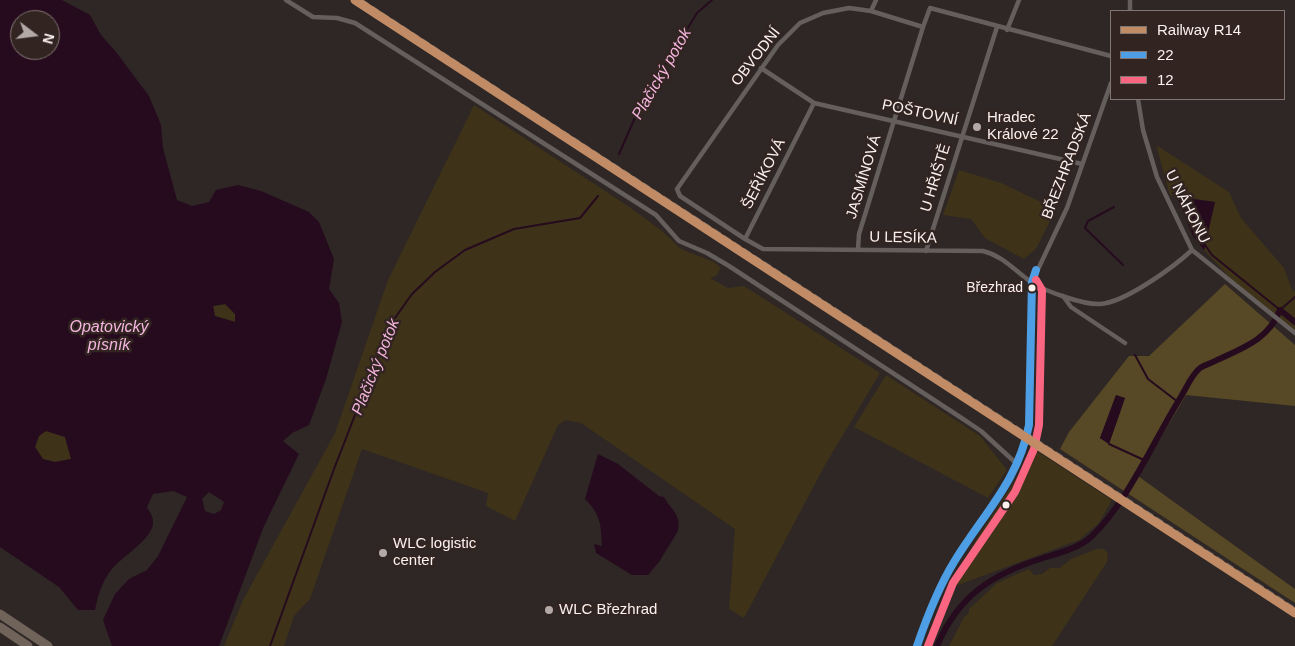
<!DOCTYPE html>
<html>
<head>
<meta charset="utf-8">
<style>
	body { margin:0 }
	#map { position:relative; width:1295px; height:646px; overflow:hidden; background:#2e2725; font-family:Arial,sans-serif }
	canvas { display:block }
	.legend { position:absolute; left:1110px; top:10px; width:175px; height:90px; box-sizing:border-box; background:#322421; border:1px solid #827673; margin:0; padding:6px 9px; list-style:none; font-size:15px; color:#fbf1ee }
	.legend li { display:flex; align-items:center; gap:10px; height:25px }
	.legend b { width:25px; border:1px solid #827673 }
	.north { position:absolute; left:10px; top:10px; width:50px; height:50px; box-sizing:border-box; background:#322421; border:1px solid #827673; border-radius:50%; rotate:105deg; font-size:14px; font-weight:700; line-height:20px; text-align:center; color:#fbf1ee }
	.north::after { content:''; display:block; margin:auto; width:18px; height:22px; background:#b3aaa8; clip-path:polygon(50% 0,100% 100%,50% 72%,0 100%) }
</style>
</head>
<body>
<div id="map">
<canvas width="1295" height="646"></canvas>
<ul class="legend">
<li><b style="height:6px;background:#c18c65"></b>Railway R14</li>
<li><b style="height:6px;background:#4d9ee5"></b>22</li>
<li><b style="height:6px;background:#fa6682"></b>12</li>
</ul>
<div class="north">N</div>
</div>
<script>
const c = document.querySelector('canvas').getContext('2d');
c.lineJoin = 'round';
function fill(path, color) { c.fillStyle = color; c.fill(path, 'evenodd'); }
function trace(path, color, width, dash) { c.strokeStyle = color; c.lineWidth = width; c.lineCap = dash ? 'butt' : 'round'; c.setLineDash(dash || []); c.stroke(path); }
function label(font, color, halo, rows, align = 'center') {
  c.font = font + ' Arial,sans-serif'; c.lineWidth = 5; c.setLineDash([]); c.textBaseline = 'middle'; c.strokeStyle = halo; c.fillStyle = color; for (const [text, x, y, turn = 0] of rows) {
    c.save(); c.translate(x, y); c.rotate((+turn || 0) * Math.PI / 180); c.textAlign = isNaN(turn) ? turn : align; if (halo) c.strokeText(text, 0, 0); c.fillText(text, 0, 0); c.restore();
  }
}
fill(new Path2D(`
	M474 105 628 206 662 231 681 249 714 262 721 268 716 276 710 278 728 288 744 286 880 373 825 465 744 618 729 609 735 529 581 423 566 420 558 425 515 521 486 506 488 493 362 449 310 599 294 616 284 646H224L243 600 335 433 388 280Z
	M1156 145 1229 192 1241 218 1284 268 1292 290 1295 291V333L1237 285 1204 250 1215 202 1170 195Z
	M959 170 1001 183 1056 209 1036 249 1024 259 985 238 971 219 943 215Z
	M226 304 235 314 236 322 215 316 213 306Z
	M886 375 980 436 1007 470 988 498 854 427Z
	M46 431 65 437 71 459 55 462 43 459 35 447 39 435Z
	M1035 450 1112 500 1099 523 1079 540 950 588 977 538Z
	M1096 549H1104L1108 553 1107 562 1052 646H949L964 617 969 613V609L997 583 1029 569 1034 575 1042 574 1050 568H1060L1071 559Z`), '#3e3218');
fill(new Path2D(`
	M1225 284 1295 345V406L1186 395 1138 476 1295 589V603L1060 449 1069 432 1129 356H1149ZM1116 395 1125 398 1109 444 1100 438Z`), '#574826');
fill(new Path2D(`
	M0 0H62L90 15 101 35 116 52 149 96 161 125 163 148 177 200 192 206 209 202 216 190 238 185 261 191 309 212 319 222 334 259 329 289 339 303 342 322 326 379 309 425 292 433 283 441 299 454 264 526 219 646H112L103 620 115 594 129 579 147 570 158 556 187 497 173 491 153 494 147 507C149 511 153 516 153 521 155 538 121 557 111 570 102 582 98 595 95 610H78L59 587 0 547ZM20 20H50V50H20ZM225 304 235 314V322L215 316 213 306ZM46 431 65 437 71 459 55 462 43 459 35 447 39 436ZM209 492 224 502 221 510 214 514 205 511 202 499Z
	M1177 197 1215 202 1204 250 1193 236Z
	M1116 395 1125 398 1109 444 1100 438Z
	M598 454 618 464 659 496 664 497C670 509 682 514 678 531L659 562 648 575H632L596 553 594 544 602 546C601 525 601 515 585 499Z`), '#260b1e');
trace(new Path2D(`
	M619 154 641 104 697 13 712 0
	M1173 193 1178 194 1180 199
	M1114 207 1088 221 1085 228 1123 265
	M1205 245 1212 255 1280 310 1295 297
	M1135 355 1148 379 1178 402
	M1109 444 1144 460
	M270 646 334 469 390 325 412 294 435 272 465 250 514 229 580 218 598 196`), '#260b1e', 2);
trace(new Path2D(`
	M937 646C958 596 992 574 1043 558 1059 553 1079 548 1091 537 1127 503 1153 442 1179 400 1185 391 1191 375 1200 368 1204 365 1212 363 1217 360 1243 348 1269 339 1280 310L1295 322`), '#260b1e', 6);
trace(new Path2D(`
	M286 0 313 17 337 18 355 23 656 215 679 241 707 253 729 266 960 417 981 431 1017 464
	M871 11 876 0
	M1130 11V0
	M1007 30 1019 0
	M761 68 814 103 1082 164
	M1138 99 1143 130 1157 177 1192 250 1295 333
	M814 103 745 239 763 249 983 251C1003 256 1014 270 1031 282 1044 291 1084 305 1100 304 1124 303 1174 267 1192 250
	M745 239 680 196 677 189 778 45 800 23 823 13 849 8 871 11 923 27 930 8 1111 56
	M858 249 859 234 923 27
	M926 251 997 27
	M1063 296 1071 307 1125 343
	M917 646 944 577 1012 475 1024 448 1029 425 1032 282 1067 208 1111 83`), '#645e5c', 4.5);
trace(new Path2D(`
	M0 614 48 646
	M0 627 28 646`), '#6f635a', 9);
trace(new Path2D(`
	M362 0 1295 608`), '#696261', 2, [8, 4]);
trace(new Path2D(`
	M917 646C927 617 938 588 954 562 983 514 1018 482 1029 425L1032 282 1036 270`), '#4d9ee5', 8);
trace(new Path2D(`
	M928 646 953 583 1015 492 1034 449 1039 425 1042 290 1036 280`), '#fa6682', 8);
trace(new Path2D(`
	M355 0 1295 613`), '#c18c65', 9);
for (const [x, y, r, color] of [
	[977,127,5,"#b3aaa8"],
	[1032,288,4.5,"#fbf1ee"],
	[1006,505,4.5,"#fbf1ee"],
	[383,553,5,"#b3aaa8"],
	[549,610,5,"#b3aaa8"]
]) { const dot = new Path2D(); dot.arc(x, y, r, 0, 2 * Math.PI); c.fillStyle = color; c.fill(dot); trace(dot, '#322421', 2); }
label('14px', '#fbf1ee', '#322421', [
	["Březhrad",1023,288]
], 'right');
label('15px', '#fbf1ee', '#322421', [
	["OBVODNÍ",756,57,-52],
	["POŠTOVNÍ",920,113,12],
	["BŘEZHRADSKÁ",1067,166,-69],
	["ŠEŘÍKOVÁ",764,174,-63],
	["JASMÍNOVÁ",864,177,-73],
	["U HŘIŠTĚ",936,178,-73],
	["U NÁHONU",1187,207,63],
	["U LESÍKA",903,238,1]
]);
label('15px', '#fbf1ee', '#322421', [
	["Hradec",987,118],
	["Králové 22",987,135],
	["WLC logistic",393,544],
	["center",393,561],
	["WLC Březhrad",559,610]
], 'left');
label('italic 16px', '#f4b5df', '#322421', [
	["Plačický potok",662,74,-60],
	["Opatovický",109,328],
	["písník",109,346],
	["Plačický potok",376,367,-68]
]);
</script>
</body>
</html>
